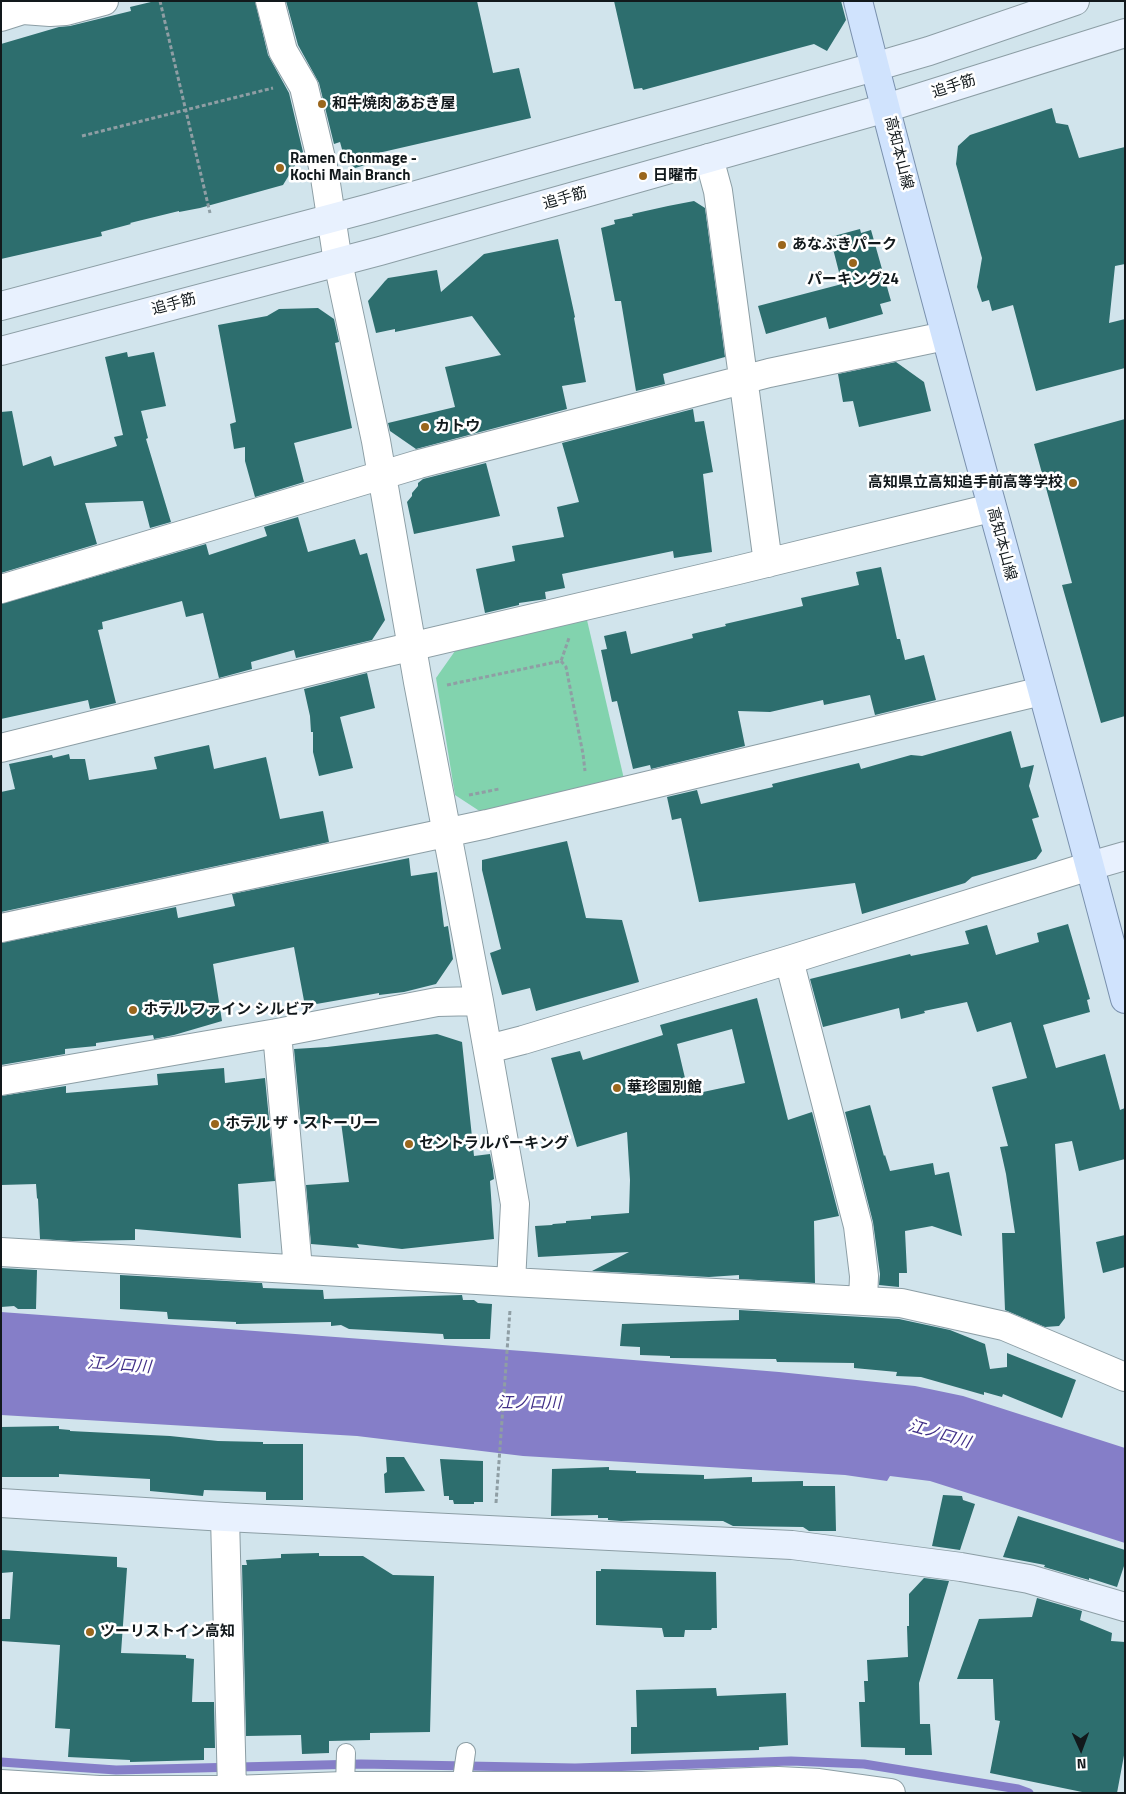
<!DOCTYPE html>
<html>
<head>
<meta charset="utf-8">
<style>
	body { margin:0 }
	#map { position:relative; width:1126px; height:1794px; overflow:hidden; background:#d1e4ec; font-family:"Titillium Web",sans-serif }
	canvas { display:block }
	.frame { position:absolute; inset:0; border:2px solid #12191c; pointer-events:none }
	.north { position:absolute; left:1056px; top:1724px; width:50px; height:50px; -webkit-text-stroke:4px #fff; paint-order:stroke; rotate:178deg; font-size:14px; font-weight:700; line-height:20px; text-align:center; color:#12191c }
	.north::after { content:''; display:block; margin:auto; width:18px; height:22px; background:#12191c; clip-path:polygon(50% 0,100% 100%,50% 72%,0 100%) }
</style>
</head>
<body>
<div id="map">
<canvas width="1126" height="1794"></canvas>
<div class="frame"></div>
<div class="north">N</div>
</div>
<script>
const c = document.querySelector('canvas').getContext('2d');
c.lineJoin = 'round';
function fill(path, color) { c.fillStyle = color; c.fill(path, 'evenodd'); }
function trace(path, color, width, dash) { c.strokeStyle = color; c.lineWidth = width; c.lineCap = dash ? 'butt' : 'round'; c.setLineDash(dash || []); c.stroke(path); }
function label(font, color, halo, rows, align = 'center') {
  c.font = font + ' "Titillium Web","Noto Sans JP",sans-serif'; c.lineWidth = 5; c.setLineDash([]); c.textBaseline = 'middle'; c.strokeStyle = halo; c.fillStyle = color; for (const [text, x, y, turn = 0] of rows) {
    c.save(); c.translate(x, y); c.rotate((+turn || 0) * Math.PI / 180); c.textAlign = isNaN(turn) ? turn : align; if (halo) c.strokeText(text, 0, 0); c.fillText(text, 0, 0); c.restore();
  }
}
fill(new Path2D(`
	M587 620 624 779 481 812 455 795 436 678 455 651Z`), '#82d3ae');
fill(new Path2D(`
	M1 1312 536 1352 779 1372 915 1386 963 1396 1125 1448V1543L930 1481 890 1476 887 1481 845 1475 523 1456 357 1436 1 1415Z`), '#857ec8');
trace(new Path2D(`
	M1 1762 116 1770 361 1764 575 1768 791 1761 864 1764 1018 1789 1029 1793`), '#857ec8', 9);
fill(new Path2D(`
	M155 1H255L268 55 289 93 303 152 283 185 200 208 179 212V211L130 223 131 224 101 232 102 236 1 259V44L59 27 70 26 131 11 130 7Z
	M286 1H477L493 73 519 68 531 118 374 154 376 162 355 168 345 160 340 142 334 144 319 83 298 45Z
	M614 1H841L846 20 827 51 814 44 643 90 642 88 634 89Z
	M1052 108 1056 123 1068 125 1079 158 1125 147V264L1115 266 1109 323 1125 319V368L1036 391 1013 305 992 311 989 300 982 302 977 287 982 258 956 164 958 146 970 135Z
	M694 201 705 208 725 357 663 374 665 384 636 391 621 301H615L601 228 615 224 614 220 633 216 632 214 668 206Z
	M860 229 861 233 871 230 891 301 880 304 883 314 829 329 826 317 766 334 758 306 842 284 830 237Z
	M558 239 575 317 574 318 586 382 562 386 567 409 416 449 390 431 388 423 455 407 445 367 501 355 472 316 395 332V329L376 333 368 301 385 281 388 278 437 270 441 292 484 254Z
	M318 308 334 319 339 342 335 343 352 428 294 443 304 482 255 497 245 461V447L234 449 230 424 236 422 218 325 267 316 279 309Z
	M127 352 128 357 154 352 166 406 141 411 148 438 146 439 171 522 150 528 143 501 85 503 97 544 1 573V412L12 411 23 466 51 456 54 466 117 446 114 437 123 435 105 357Z
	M896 362 924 382 931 411 859 427 853 401 843 402 838 374Z
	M693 409 695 422 704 421 713 472 703 474 712 552 674 558 673 551 562 574 565 588 545 592 546 599 519 603V605L485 613 476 569 515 561 512 546 564 537 557 507 579 502 562 443Z
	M1125 419V716L1101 723 1062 585 1072 583 1034 444Z
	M486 463 500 516 414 534 407 502 412 496V493L418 486V483L423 479Z
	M298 517 308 552 355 539 360 555 367 553 385 620 372 640 296 658 294 650 251 662 252 669 219 678 203 613 186 617 182 601 102 622 103 629 98 630 116 703 90 709 88 700 1 719V604L206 544 209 555 267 536 264 527Z
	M881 567 897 639H900L905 660 924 655 936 700 875 715 870 695 824 705 823 700 770 712 738 711 745 746 651 769 650 765 633 769 617 701 612 702 601 650 607 649 604 636 626 631 631 654 693 638 692 634 726 626 725 624 803 606 801 598 859 585 856 572Z
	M367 673 375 708 340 717 353 768 319 776 313 752V732H311L310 716 304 689Z
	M1011 731 1021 768 1034 765 1029 786 1039 817 1032 819 1042 851 1036 859 972 877 965 883 862 914 855 883 699 902 681 818 672 820 667 797 697 790 701 804 773 787 772 784 859 763 861 769 911 755 922 756Z
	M209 745 214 769 266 757 280 819 323 811 329 842 1 912V792L15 789 9 764 52 755 53 758 69 754 70 759H85L89 780 157 769 154 757Z
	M567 841 586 918 622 920 639 982 536 1011 530 988 502 995 490 953 501 949 482 870V860Z
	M409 858 411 876 437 872 444 927 448 926 453 959 436 984 404 992 379 995V993L305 1006 294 947 213 964 222 1021 174 1035 154 1039 153 1035 96 1043V1046L65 1049V1054L1 1065V943L176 907 178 918 235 906 232 894Z
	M1068 924 1090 999 1087 1000 1090 1012 1043 1025 1056 1068 1105 1054 1120 1110 1125 1108V1159L1079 1171 1072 1141 1055 1144 1065 1318 1059 1326 1045 1327 1005 1310 1002 1233H1015L1006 1174 1000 1147 1008 1146 992 1087 1027 1078 1011 1022 977 1032 967 1002 924 1011 925 1013 901 1019 899 1008 823 1027 810 979 910 954 911 956 969 944 965 931 987 925 996 955 1039 942 1037 933Z
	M757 998 788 1120 812 1112 839 1216 814 1221 815 1283 739 1279V1275L709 1277 592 1271 629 1252 538 1257 535 1226 552 1225 553 1224 566 1223V1221L591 1219V1216L629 1213 630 1180 627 1132 577 1147 551 1058 580 1051 583 1060 663 1035 660 1025ZM732 1029 745 1083 689 1095 677 1044Z
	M437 1034 462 1042 474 1156 490 1154 493 1170 494 1179 490 1181 494 1239 402 1249 357 1244 359 1248 311 1244 306 1185 349 1182 341 1122 301 1124 294 1049 327 1047Z
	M224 1068 225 1083 265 1078 275 1181 238 1184 241 1238 135 1229V1240L73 1241 40 1239 38 1199 37 1198 36 1184 1 1185V1096L66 1086V1093L158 1085 157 1074Z
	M870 1105 884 1156 885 1155 890 1171 933 1163 935 1175 949 1172 962 1236 932 1226 905 1231 907 1273H899V1287L879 1285 880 1274 873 1222 845 1112Z
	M1125 1235V1267L1103 1273 1096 1242Z
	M1 1268 37 1270 36 1309H18L14 1306 1 1307Z
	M120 1275 262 1283 263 1288 323 1290 324 1299 462 1295 463 1300H474L478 1303 492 1304 490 1339H444L443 1334 349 1329 341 1325 331 1326V1322L236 1324V1322L168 1319 167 1312 120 1309Z
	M739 1310 899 1319 950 1330 985 1344 990 1369 1007 1367V1353L1076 1380 1062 1418 1003 1394 1002 1397 984 1392V1395L921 1377 896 1376 897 1372 854 1368V1363L777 1362 776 1359 670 1358V1356L640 1355V1347L620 1346 622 1324 739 1320Z
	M59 1426V1429L70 1430V1431L170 1436 218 1441 263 1442V1444H303V1500H266V1492L204 1490 203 1496 150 1491V1479L59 1474V1477H1V1427Z
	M386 1457H404L425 1491 385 1493 384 1474 387 1472Z
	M440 1459 483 1461V1502H474V1504H454L453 1500H449V1496H444Z
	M609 1467V1470L636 1471V1473L704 1475V1479L752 1477V1482L803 1481V1486H835L836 1531H809L803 1527 733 1526 723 1521 654 1520 621 1521 608 1520V1518H598V1515L551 1516 552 1469Z
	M943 1495 962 1496 963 1500 975 1504 960 1550 932 1546Z
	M1018 1516 1125 1550V1563L1117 1587 1089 1578V1580L1044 1567 1045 1565 1003 1557Z
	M1 1550 117 1557V1567L127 1568 121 1653 186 1655V1658L194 1659 192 1702H214L215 1748H204V1760L130 1762V1760L68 1757 70 1729 55 1728 60 1645 1 1641V1619H10L13 1572 1 1573Z
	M319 1553V1556H363L393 1575 434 1576 430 1732 370 1733V1740L329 1741V1753L302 1754 301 1735 246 1736 242 1565H247L246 1560 281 1558V1554Z
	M601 1569 716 1572 717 1628H712L711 1630H685L684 1637H664L662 1628 596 1625V1571H601Z
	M924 1578 949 1581 919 1683 920 1724H930L932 1755H905V1748L861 1747 859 1702H865L864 1681H868L867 1660 908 1657 907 1626H909V1594Z
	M1037 1598 1082 1611 1080 1620 1112 1633 1111 1641 1125 1642V1750L1117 1793H1087L990 1773 1000 1721 995 1720 993 1679H957L979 1619 1032 1617Z
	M716 1688 717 1696 786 1693 788 1745 759 1747V1750L631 1754V1727H637L636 1690Z`), '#2d6e6e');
const lane = new Path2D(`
	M345 1786 346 1753
	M461 1786 466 1752`);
const street = new Path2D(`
	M270 1 283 51 304 87 324 171 338 262 376 441 418 682 479 1001 515 1204 511 1282
	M1 17 23 10 50 12 66 11 104 1
	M709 158 718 191 768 563
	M1 589 419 464 769 373 945 336
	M1 748 363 658 738 570 991 508
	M1 928 487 824 1042 691
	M789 960 858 1226 864 1276 863 1301
	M277 1033 298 1269
	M488 1049 523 1040 789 960 1090 866
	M1 1081 277 1033 437 1002 479 1001
	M1 1252 511 1282 901 1303 1004 1326 1125 1377
	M225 1517 232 1790
	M1 1784 99 1790H232L345 1786H642L778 1781 819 1783 891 1793`);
const secondary = new Path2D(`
	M1 306 370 208 874 67 929 51 1075 1
	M1 351 380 251 886 108 1125 33
	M1090 866 1125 856
	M1 1503 225 1517 792 1545 961 1567 1029 1579 1125 1607`);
const primary = new Path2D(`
	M858 1C942 335 1038 666 1125 999`);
trace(lane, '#8c9ea5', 20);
trace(street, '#8c9ea5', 30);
trace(secondary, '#8c9ea5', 30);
trace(primary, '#7990ad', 30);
trace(new Path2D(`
	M160 1 210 213
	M82 136 273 88
	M561 661 566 667 583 754 585 771
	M447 685 561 661 569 638
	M469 795 499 789
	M496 1503 510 1310`), '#8f9ea4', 3, [4, 2.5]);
trace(lane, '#fff', 18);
trace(street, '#fff', 28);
trace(secondary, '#e8f1fe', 28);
trace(primary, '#d0e3fd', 28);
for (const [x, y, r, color] of [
	[322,104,5,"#9a661c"],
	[280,168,5,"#9a661c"],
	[643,176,5,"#9a661c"],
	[782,245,5,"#9a661c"],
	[853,263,5,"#9a661c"],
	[425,427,5,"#9a661c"],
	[1073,483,5,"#9a661c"],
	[133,1010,5,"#9a661c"],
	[617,1088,5,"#9a661c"],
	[215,1124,5,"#9a661c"],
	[409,1144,5,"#9a661c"],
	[90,1632,5,"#9a661c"]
]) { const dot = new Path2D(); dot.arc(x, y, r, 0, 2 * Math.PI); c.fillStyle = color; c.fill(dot); trace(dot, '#fff', 2); }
label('15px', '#12191c', '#fff', [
	["追手筋",954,87,-18],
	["高知本山線",898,153,76],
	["追手筋",565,199,-16],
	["追手筋",174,305,-15],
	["高知本山線",1001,544,75]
]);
label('bold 15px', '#12191c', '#fff', [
	["和牛焼肉 あおき屋",332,104],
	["Ramen Chonmage -",290,159],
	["Kochi Main Branch",290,176],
	["日曜市",653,176],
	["あなぶきパーク",792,245],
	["パーキング24",853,280,"center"],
	["カトウ",435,427],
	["高知県立高知追手前高等学校",1063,483,"right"],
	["ホテル ファイン シルビア",143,1010],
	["華珍園別館",627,1088],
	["ホテル ザ・ストーリー",225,1124],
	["セントラルパーキング",419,1144],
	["ツーリストイン高知",100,1632]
], 'left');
label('italic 16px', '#412f87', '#fff', [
	["江ノ口川",119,1366,4],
	["江ノ口川",529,1404],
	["江ノ口川",939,1435,16]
]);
</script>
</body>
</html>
